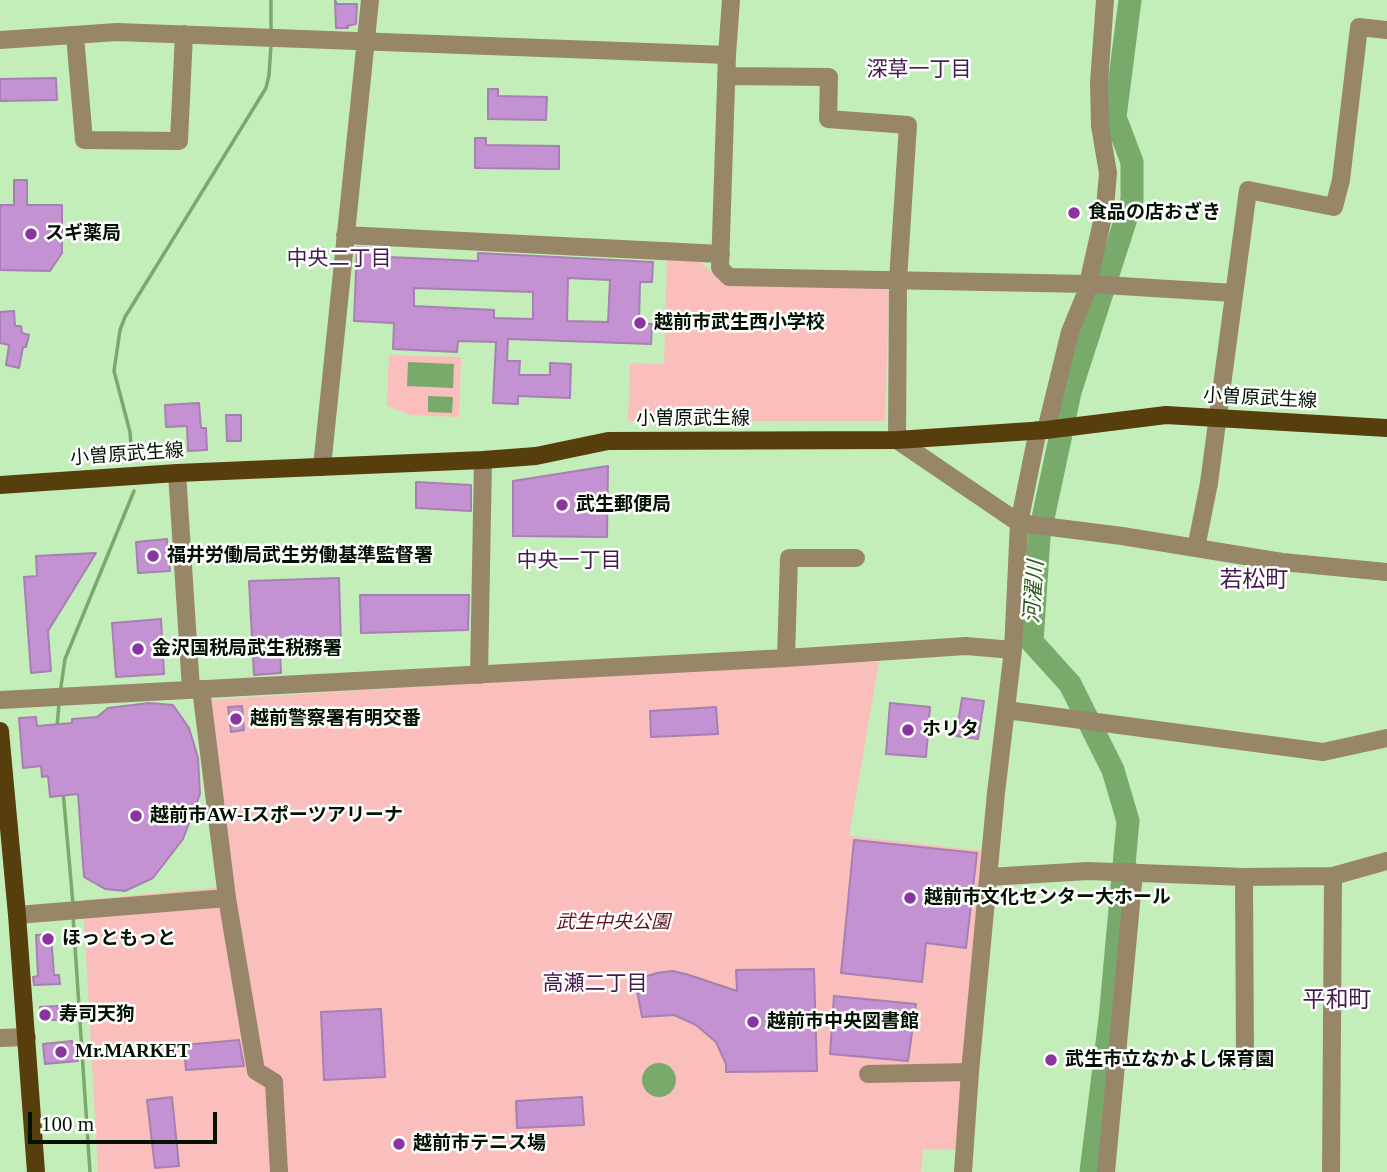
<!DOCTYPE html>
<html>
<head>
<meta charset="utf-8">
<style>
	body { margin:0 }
	#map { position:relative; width:1387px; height:1172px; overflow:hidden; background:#c4eeb9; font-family:"Times New Roman",serif }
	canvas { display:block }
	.scale { position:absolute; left:28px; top:1112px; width:189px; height:32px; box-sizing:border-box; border:4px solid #041202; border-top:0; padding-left:9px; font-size:21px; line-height:24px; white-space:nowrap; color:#041202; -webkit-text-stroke:5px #fff; paint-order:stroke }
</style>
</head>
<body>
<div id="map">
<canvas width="1387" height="1172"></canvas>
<div class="scale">100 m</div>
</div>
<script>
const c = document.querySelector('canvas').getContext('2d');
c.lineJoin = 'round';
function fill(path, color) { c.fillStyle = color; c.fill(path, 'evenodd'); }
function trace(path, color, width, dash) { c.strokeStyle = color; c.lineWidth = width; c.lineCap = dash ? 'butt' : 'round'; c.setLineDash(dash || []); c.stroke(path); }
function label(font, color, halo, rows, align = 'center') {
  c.font = font + ' "Times New Roman","Noto Sans JP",serif'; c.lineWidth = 5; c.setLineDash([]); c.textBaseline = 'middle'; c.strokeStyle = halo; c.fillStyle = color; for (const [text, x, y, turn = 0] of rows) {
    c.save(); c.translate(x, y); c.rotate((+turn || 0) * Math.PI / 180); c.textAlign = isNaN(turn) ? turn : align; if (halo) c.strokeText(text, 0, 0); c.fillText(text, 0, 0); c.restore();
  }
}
fill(new Path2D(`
	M667 258 698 260 724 283 883 286 889 293 885 421H628L630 363 664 364Z
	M389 355 461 357 459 417 410 415 387 406Z
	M879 662 849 836 984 851 959 1150 923 1149 921 1172H98L83 900 234 886 209 700 789 663Z`), '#fabebd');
fill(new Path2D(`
	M408 362 454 364 453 388 407 386Z
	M428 396 453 397 452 413 428 412Z
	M642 1080a17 17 0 1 1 34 0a17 17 0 1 1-34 0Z`), '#78ab6b');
trace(new Path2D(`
	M271 34V0
	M132 461 130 432 114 371 120 330 125 317 266 88 269 75 271 45
	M60 693 65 659 134 491
	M57 727 59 704
	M63 791 73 904
	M73 916 90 1172`), '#78ab6b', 3.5);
trace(new Path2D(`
	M1091 1172 1110 1019 1128 821 1113 770 1070 684 1032 642 1039 537 1070 392 1132 200V162L1115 117 1130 0`), '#78ab6b', 23);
const building = new Path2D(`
	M335 0 337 4H357L356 24 347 26 348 28H336Z
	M56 78 57 100 0 101V79Z
	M488 89H498V96L547 97 546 120 488 119Z
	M475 138H486V145L559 146V169L475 168Z
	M14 180H27V205H62V253L50 271 0 270V205H14Z
	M357 247 389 249 388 257 478 261V253L653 262 652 282H640L639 323 652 324 651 344 508 339 507 361H520L519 375H550V363L571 364 570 398 518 396V404L493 403 496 342 458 341 457 352 393 349 394 323 354 321ZM568 278 610 280 608 322 567 321ZM414 288 533 292V319L494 318V310L414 306Z
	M14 311 15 326H21L22 333 29 335 26 347H23L19 368 6 365 9 345 0 343V312Z
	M199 403 201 428H206L207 450 188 451 187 426 166 427 165 405Z
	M226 415H241V441H227Z
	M608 466 607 537 513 536V481Z
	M416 482 471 485V511L416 508Z
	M167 539 170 571 138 573 136 542Z
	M96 553 48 631 51 671 31 673 24 577 37 576 36 556Z
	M339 578 341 647 280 651 281 673 254 675 249 581Z
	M360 595H469L468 630 361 633Z
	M161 619 164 674 116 677 112 623Z
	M962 698 984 701 978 739 956 736Z
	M149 703 173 705 189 728 198 758 200 794 183 839 153 878 125 891 105 889 84 877 78 794 50 797 48 776 42 777 41 766 23 768 19 718 36 717 37 726 72 723V719L97 717 108 708Z
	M890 703 930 707 926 757 886 754Z
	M242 706 244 730 231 732 228 707Z
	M716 707 718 734 651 737 650 711Z
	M854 840 977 853 966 948 926 943 922 982 841 973Z
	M51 934 54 975H59L60 984 34 985 33 977 38 976 36 935Z
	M814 969 817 1071 726 1072V1064L716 1042 696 1025 674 1015 642 1017 635 980 657 973 672 971 686 974 737 991 736 970Z
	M834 996 916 1004 908 1061 830 1054Z
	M58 1006 59 1020H41L40 1007Z
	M381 1009 385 1077 324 1080 321 1012Z
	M239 1040 244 1066 186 1070 184 1045Z
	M72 1041V1043H76L78 1061 45 1064 43 1044Z
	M172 1097 179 1166 155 1168 147 1100Z
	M582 1097 584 1125 517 1128 516 1101Z`);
fill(building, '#c492d2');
trace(building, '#a680b0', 2);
trace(new Path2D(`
	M731 0 727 55 720 268 729 277 1088 284 1234 293
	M75 36 84 140 179 141 184 34
	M0 40 117 32 727 55
	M726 76 829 77 828 119 908 125 898 280 897 440 1019 523 1122 536 1282 562 1387 572
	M345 235 721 254
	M1046 430 1070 332 1086 293 1105 208 1108 173 1100 126 1099 83 1105 0
	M322 467 370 0
	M177 473 191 689
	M1196 548 1209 483 1248 190 1334 207 1341 180 1359 27 1387 30
	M786 658 789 558H856
	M479 675 483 460
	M201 689 227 898 256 1071 274 1082 279 1172
	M0 700 786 658 966 646 1013 650
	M1006 710 1323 752 1387 738
	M989 877 1088 871 1244 877 1333 876 1387 861
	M1244 877 1245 1061
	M17 915 227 898
	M0 1038 27 1037
	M868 1074 970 1072
	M963 1172 970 1072 996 793 1013 650 1019 523 1038 430
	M1106 1172 1134 872
	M1331 1172 1333 876`), '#988669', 18);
trace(new Path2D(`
	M0 485 177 473 483 460 536 456 608 441 897 440 1046 430 1166 415 1387 428
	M0 731 17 915 36 1172`), '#573e0d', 18);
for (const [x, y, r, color] of [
	[1074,213,7,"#8b34a1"],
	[31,234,7,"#8b34a1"],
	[640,323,7,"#8b34a1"],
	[562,505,7,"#8b34a1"],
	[153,556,7,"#8b34a1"],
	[138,649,7,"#8b34a1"],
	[236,719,7,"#8b34a1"],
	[908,730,7,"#8b34a1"],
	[136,816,7,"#8b34a1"],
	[910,898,7,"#8b34a1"],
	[48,939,7,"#8b34a1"],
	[45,1015,7,"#8b34a1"],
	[753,1022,7,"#8b34a1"],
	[61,1052,7,"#8b34a1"],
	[1051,1060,7,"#8b34a1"],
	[399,1144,7,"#8b34a1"]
]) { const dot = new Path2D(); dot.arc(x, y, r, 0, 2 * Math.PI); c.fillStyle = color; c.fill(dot); trace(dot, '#fff', 2.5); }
label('bold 19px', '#041202', '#fff', [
	["食品の店おざき",1088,213],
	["スギ薬局",45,234],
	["越前市武生西小学校",654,323],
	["武生郵便局",576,505],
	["福井労働局武生労働基準監督署",167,556],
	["金沢国税局武生税務署",152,649],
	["越前警察署有明交番",250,719],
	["ホリタ",922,730],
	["越前市AW-Iスポーツアリーナ",150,816],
	["越前市文化センター大ホール",924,898],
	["ほっともっと",62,939],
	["寿司天狗",59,1015],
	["越前市中央図書館",767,1022],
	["Mr.MARKET",75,1052],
	["武生市立なかよし保育園",1065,1060],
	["越前市テニス場",413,1144]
], 'left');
label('19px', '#041202', '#fff', [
	["小曽原武生線",1260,399,3],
	["小曽原武生線",693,419],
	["小曽原武生線",127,455,-4]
]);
label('italic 19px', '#5f121c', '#fff', [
	["武生中央公園",613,923]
]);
label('21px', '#451b4f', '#fff', [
	["深草一丁目",919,70],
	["中央二丁目",339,259],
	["中央一丁目",569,561],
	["高瀬二丁目",595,984]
]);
label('italic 21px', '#2a5a1b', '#fff', [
	["河濯川",1035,592,-86]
]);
label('23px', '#451b4f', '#fff', [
	["若松町",1254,581],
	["平和町",1337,1001]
]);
</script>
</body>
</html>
